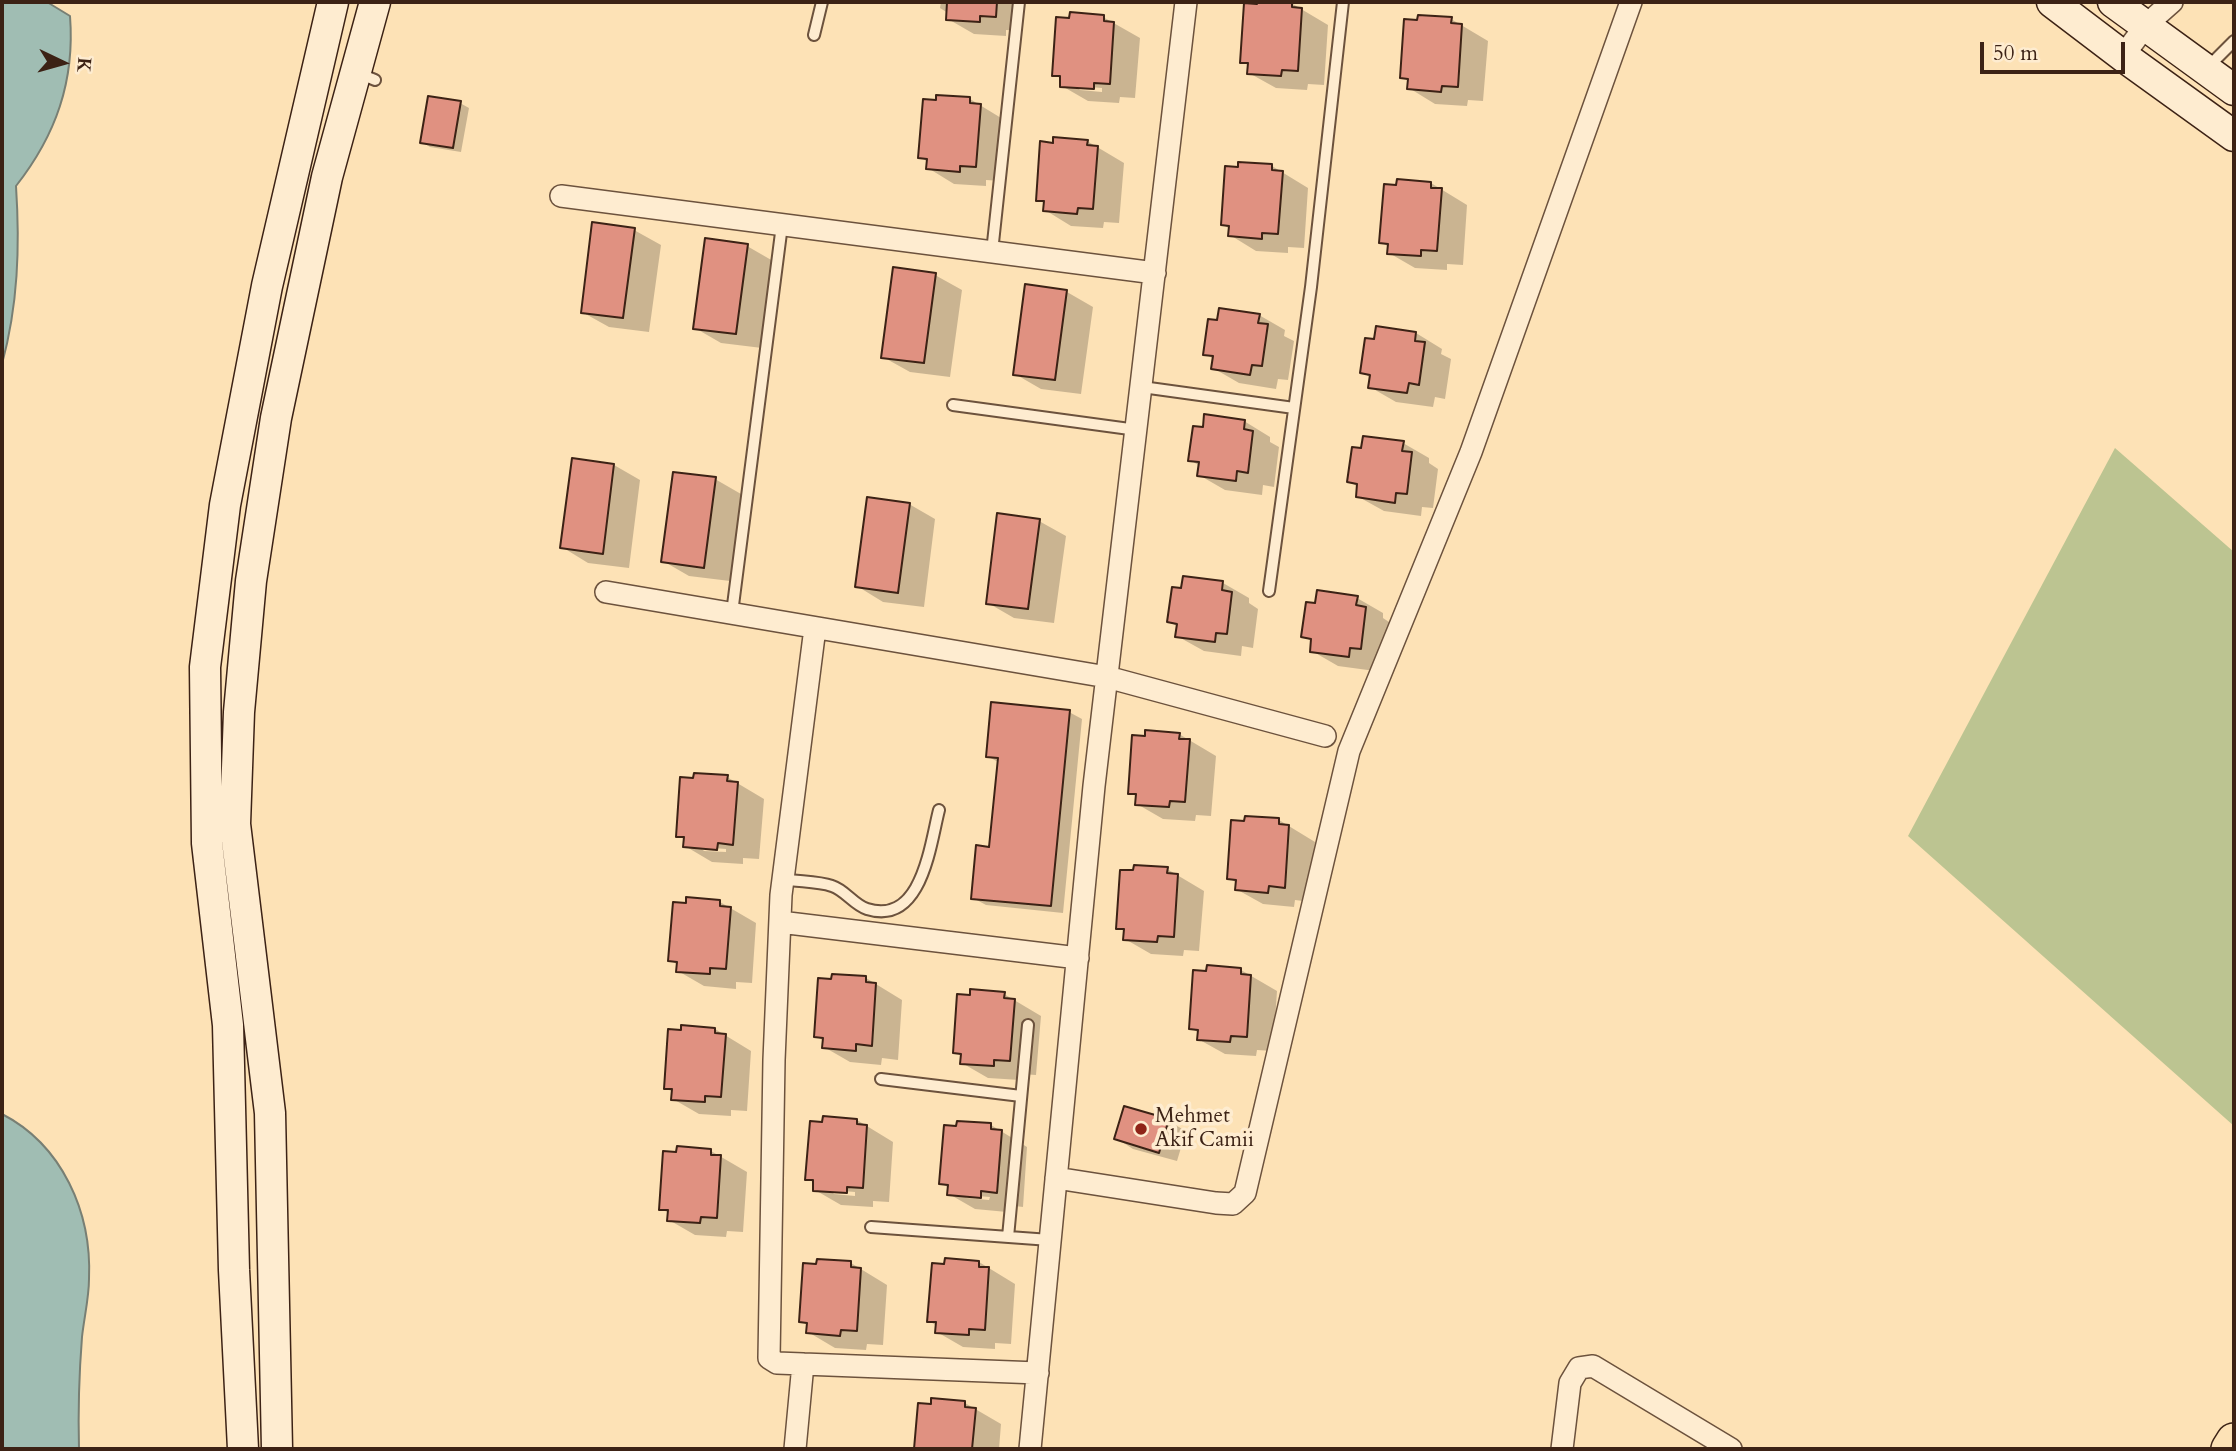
<!DOCTYPE html>
<html>
<head>
<meta charset="utf-8">
<style>
	body { margin:0 }
	#map { position:relative; width:2236px; height:1451px; overflow:hidden; background:#fde2b6; font-family:Cardo,serif }
	canvas { display:block }
	.frame { position:absolute; inset:0; border:4px solid #3c2215; pointer-events:none }
	.north { position:absolute; left:28px; top:28px; width:70px; height:70px; -webkit-text-stroke:5px #feecd0; paint-order:stroke; rotate:95deg; font-size:19px; font-weight:700; line-height:28px; text-align:center; color:#3c2215 }
	.north::after { content:''; display:block; margin:auto; width:24px; height:32px; background:#3c2215; clip-path:polygon(50% 0,100% 100%,50% 72%,0 100%) }
	.scale { position:absolute; left:1980px; top:42px; width:145px; height:32px; box-sizing:border-box; border:4px solid #3c2215; border-top:0; padding-left:9px; font-size:21px; line-height:24px; white-space:nowrap; color:#3c2215; -webkit-text-stroke:5px #feecd0; paint-order:stroke }
</style>
</head>
<body>
<div id="map">
<canvas width="2236" height="1451"></canvas>
<div class="frame"></div>
<div class="north">K</div>
<div class="scale">50 m</div>
</div>
<script>
const c = document.querySelector('canvas').getContext('2d');
c.lineJoin = 'round';
function fill(path, color) { c.fillStyle = color; c.fill(path, 'evenodd'); }
function trace(path, color, width, dash) { c.strokeStyle = color; c.lineWidth = width; c.lineCap = dash ? 'butt' : 'round'; c.setLineDash(dash || []); c.stroke(path); }
function label(font, color, halo, rows, align = 'center') {
  c.font = font + ' Cardo,serif'; c.lineWidth = 7; c.setLineDash([]); c.textBaseline = 'middle'; c.strokeStyle = halo; c.fillStyle = color; for (const [text, x, y, turn = 0] of rows) {
    c.save(); c.translate(x, y); c.rotate((+turn || 0) * Math.PI / 180); c.textAlign = isNaN(turn) ? turn : align; if (halo) c.strokeText(text, 0, 0); c.fillText(text, 0, 0); c.restore();
  }
}
fill(new Path2D(`
	M2115 448 2234 552V1126L1908 836Z`), '#bcc491');
const water = new Path2D(`
	M2 2H47L70 16C75 81 56 135 16 186 20 247 18 305 2 364Z
	M2 1114C62 1145 92 1212 89 1279 89 1298 84 1318 82 1337 79 1375 78 1412 79 1449H2Z`);
fill(water, '#a0bdb3');
trace(water, '#787f74', 2);
fill(new Path2D(`
	M941 2H1024L1022 31 1006 30V36L974 34 948 19V13L940 8Z
	M1259 2 1291 3 1328 25 1324 85 1308 84 1307 90 1276 88 1249 73 1250 66 1242 62Z
	M1103 17 1140 38 1135 98 1120 97 1119 103 1088 101 1062 86V79L1054 75ZM1076 86 1102 88V92L1080 90Z
	M1451 19 1488 41 1483 101 1468 100 1467 106 1435 104 1409 88 1410 82 1402 77Z
	M970 99 1006 121 1002 181 986 180V186L954 184 928 168V162L920 157Z
	M460 103 469 108 461 152 430 147 422 142Z
	M1087 141 1124 163 1119 223 1104 222 1103 228 1071 226 1045 210 1046 204 1038 200 1054 144Z
	M1272 166 1308 188 1304 248 1288 247V253L1256 251 1230 235V229L1222 224Z
	M1431 183 1467 205 1463 265 1447 264V270L1415 268 1389 253V247L1381 242Z
	M634 230 661 245 649 332 609 327 582 312Z
	M747 246 773 261 762 348 721 343 695 328Z
	M935 275 962 290 950 377 910 372 883 357Z
	M1067 292 1093 307 1081 394 1041 389 1015 374Z
	M1259 315 1285 330 1284 336 1294 341 1288 380 1278 379 1276 389 1239 383 1213 368 1214 359 1205 354Z
	M1416 333 1442 349 1441 354 1451 359 1445 399 1435 397 1433 407 1396 402 1370 387 1371 378 1362 372 1376 341Z
	M1244 421 1270 437V442L1279 447 1274 487 1263 485 1262 495 1225 490 1199 475 1200 466 1190 460 1204 429Z
	M1403 443 1429 458V463L1438 469 1433 508 1422 507 1421 516 1384 511 1357 496 1359 487 1349 482Z
	M614 465 640 480 629 568 588 563 562 547Z
	M715 479 741 494 730 581 689 576 663 561Z
	M909 504 935 519 924 607 883 602 857 586Z
	M1039 521 1066 536 1054 623 1014 618 988 603Z
	M1185 578 1223 583 1249 598V603L1258 609 1253 648 1242 646 1241 656 1204 651 1177 636 1179 627 1169 622 1183 590Z
	M1357 598 1383 613V618L1392 624 1375 671 1338 666 1312 651 1313 642 1303 636 1317 605Z
	M1069 712 1082 719 1063 913 986 905 973 898 991 849 1000 763 987 756Z
	M1179 734 1216 756 1211 816 1196 815 1195 821 1163 819 1137 804 1138 797 1130 793 1146 737Z
	M727 777 764 799 759 859 743 858V864L712 862 685 846 686 840 678 836ZM700 847 726 849V852L704 851Z
	M1279 820 1315 842 1311 902 1295 900 1294 907 1263 904 1236 889 1237 883 1229 878Z
	M1167 869 1204 891 1199 951 1184 950 1183 956 1151 954 1125 939 1126 932 1118 928Z
	M720 902 756 923 752 983 736 982V989L704 986 678 971V965L670 960 687 905Z
	M1241 970 1277 991 1273 1051 1257 1050 1256 1056 1225 1054 1198 1039 1199 1033 1191 1028Z
	M866 978 902 1000 898 1060 882 1058 881 1065 850 1062 824 1047V1041L816 1036Z
	M1004 994 1041 1016 1036 1075 1020 1074V1080L988 1078 962 1063V1056L955 1052Z
	M715 1029 751 1051 747 1111 731 1110V1116L699 1114 673 1099V1092L665 1088Z
	M857 1120 893 1142 889 1202 873 1201V1207L841 1205 815 1190V1183L807 1179 824 1124ZM830 1190 855 1192V1196L834 1194Z
	M1168 1121 1186 1131 1177 1161 1133 1149 1116 1138Z
	M991 1125 1027 1147 1023 1207 1007 1205V1212L975 1209 949 1194V1188L941 1183ZM964 1195 990 1197 989 1200 967 1198Z
	M711 1151 747 1172 743 1232 727 1231 726 1237 695 1235 669 1220V1213L661 1209Z
	M979 1262 1015 1284 1011 1344 995 1343V1349L963 1347 937 1332V1326L929 1321Z
	M851 1263 887 1285 883 1345 867 1344 866 1350 835 1348 808 1332 809 1326 801 1321Z
	M965 1403 1001 1424 999 1449H916L919 1405Z`), '#0003');
const building = new Path2D(`
	M947 2H997L996 17 980 16V22L946 20Z
	M1257 2H1292V7L1302 8 1298 71 1282 70 1281 76 1247 74 1248 63H1240L1244 3 1257 4Z
	M1070 12 1104 15V21L1114 22 1110 84 1094 83V89L1060 87V76H1052L1056 17 1069 18Z
	M1418 15 1452 17 1451 23 1462 24 1458 87 1442 86 1441 92 1407 89 1408 79 1400 78 1404 19 1417 20Z
	M936 95 970 97V103L981 104 976 167 960 166V172L926 169 927 159 918 158 923 99 936 100Z
	M428 96 461 101 453 148 420 143Z
	M1053 137 1088 140 1087 145 1098 146 1093 209 1078 208 1077 214 1043 211 1044 201H1036L1040 141 1053 143Z
	M1238 162 1272 164V170L1283 171 1278 234 1262 233V239L1228 236 1229 226 1221 225 1225 166 1238 167Z
	M1397 179 1431 182V188H1442L1437 251 1421 250V256L1387 254 1388 244 1379 243 1384 184 1396 185Z
	M592 222 635 228 623 318 581 313Z
	M705 238 748 244 736 334 693 329Z
	M893 267 936 273 924 363 881 358Z
	M1025 284 1067 290 1055 380 1013 375Z
	M1219 308 1260 314 1258 323 1268 324 1262 366 1252 365 1250 375 1211 369 1213 356 1203 355 1208 319 1217 320Z
	M1376 326 1416 332 1415 341 1425 342 1419 385 1409 383 1407 393 1368 388 1370 375 1360 373 1365 338 1374 339Z
	M1204 414 1245 420 1244 429 1253 431 1248 473 1237 471 1236 481 1197 476 1199 462 1188 461 1193 426 1203 427Z
	M1363 436 1404 441 1402 451 1412 452 1407 494 1396 493 1395 503 1356 497 1357 484 1347 482 1352 447 1361 448Z
	M572 458 614 464 603 554 560 548Z
	M673 472 716 477 704 568 661 562Z
	M867 497 910 503 898 593 855 587Z
	M997 513 1040 519 1028 609 986 604Z
	M1183 576 1223 581 1222 590 1232 592 1227 634 1216 633 1215 642 1175 637 1177 624 1167 622 1172 587 1181 588Z
	M1317 590 1358 596 1356 605 1366 607 1361 649 1350 648 1349 657 1310 652 1311 639 1301 637 1306 602 1315 603Z
	M991 702 1070 710 1051 906 971 899 976 845 989 847 998 758 986 757Z
	M1145 730 1180 733 1179 739H1190L1185 802 1170 801 1169 807 1135 805 1136 794H1128L1132 735 1145 736Z
	M694 773 728 775 727 781 738 782 733 845 718 843 717 850 683 847 684 837H676L680 777 693 778Z
	M1245 816 1279 818V824L1289 825 1285 888 1269 886 1268 893 1235 890 1236 880 1227 879 1231 820 1244 821Z
	M1134 865 1168 867 1167 873 1178 874 1174 937 1158 936 1157 942 1123 940 1124 929H1116L1120 870H1133Z
	M686 897 720 900V906L731 907 726 969 710 968V974L676 972 677 962 668 961 673 902 686 903Z
	M1207 965 1241 968V974L1251 975 1247 1037 1231 1036 1230 1042 1197 1040 1198 1030 1189 1029 1193 970 1206 971Z
	M832 974 866 976V982L876 983 872 1046 856 1044V1051L822 1048 823 1038 814 1037 818 978 831 979Z
	M970 989 1005 992 1004 998 1015 999 1010 1061 994 1060V1066L960 1064 961 1054 953 1053 957 994 970 995Z
	M681 1025 715 1028V1033L726 1034 721 1097 705 1096V1102L671 1100 672 1089H664L668 1029 681 1030Z
	M1124 1106 1169 1119 1159 1153 1114 1139Z
	M823 1116 857 1119V1124L867 1125 863 1188 847 1187V1193L813 1191V1180H805L810 1121 822 1122Z
	M957 1121 991 1123V1129L1002 1130 997 1193 981 1191V1198L947 1195 948 1185 939 1184 944 1125 956 1126Z
	M677 1146 711 1149V1155H721L717 1218 701 1217 700 1223 667 1221 668 1210H659L663 1151 676 1152Z
	M945 1258 979 1261V1267H989L985 1330 969 1329V1335L935 1333 936 1322H927L932 1263 944 1264Z
	M817 1259 851 1261V1267L861 1268 857 1331 841 1330 840 1336 806 1333 807 1323 799 1322 803 1263 816 1264Z
	M931 1398 965 1401V1407L976 1408 972 1449H914L918 1403 931 1404Z`);
fill(building, '#e09181');
trace(building, '#3c2215', 2);
const service = new Path2D(`
	M814 35 822 2
	M2208 67 2234 41
	M358 73 375 80
	M992 252 1019 2
	M1142 387 1294 408
	M953 405 1137 430
	M1269 591 1311 287 1343 2
	M732 613 782 225
	M783 879C799 882 817 881 832 886 845 890 854 905 867 909 922 926 930 845 939 810
	M881 1079 1021 1096
	M871 1227 1050 1240
	M1008 1237 1028 1025`);
const minor = new Path2D(`
	M2123 56 2146 25 2172 2
	M561 196 1155 273
	M606 592 1107 677 1325 736
	M815 628 781 895 774 1060 769 1358 777 1363 1038 1373
	M780 922 1078 958
	M1056 1178 1216 1203 1233 1204 1245 1193 1349 751 1471 452 1631 2
	M795 1449 803 1364
	M1030 1449 1094 786 1186 2
	M1562 1449 1570 1383 1579 1368 1593 1366 1731 1449`);
const secondary = new Path2D(`
	M2052 2 2123 56 2234 136
	M2113 2 2234 90
	M243 1449 234 1270 228 1025 207 843 205 667 225 505 267 286 333 2
	M277 1449 270 1113 235 824 239 712 251 581 276 418 327 177 375 2`);
const trunk = new Path2D(`
	M2229 1449 2234 1441`);
trace(service, '#6c523d', 14);
trace(minor, '#6c523d', 24);
trace(secondary, '#3c2215', 33);
trace(trunk, '#3c2215', 38);
trace(service, '#feecd0', 10);
trace(minor, '#feecd0', 21);
trace(secondary, '#feecd0', 30);
trace(trunk, '#fde2b6', 35);
for (const [x, y, r, color] of [
	[1141,1129,7,"#8f2418"]
]) { const dot = new Path2D(); dot.arc(x, y, r, 0, 2 * Math.PI); c.fillStyle = color; c.fill(dot); trace(dot, '#feecd0', 2.5); }
label('21px', '#3c2215', '#feecd0', [
	["Mehmet",1155,1117],
	["Akif Camii",1155,1141]
], 'left');
</script>
</body>
</html>
